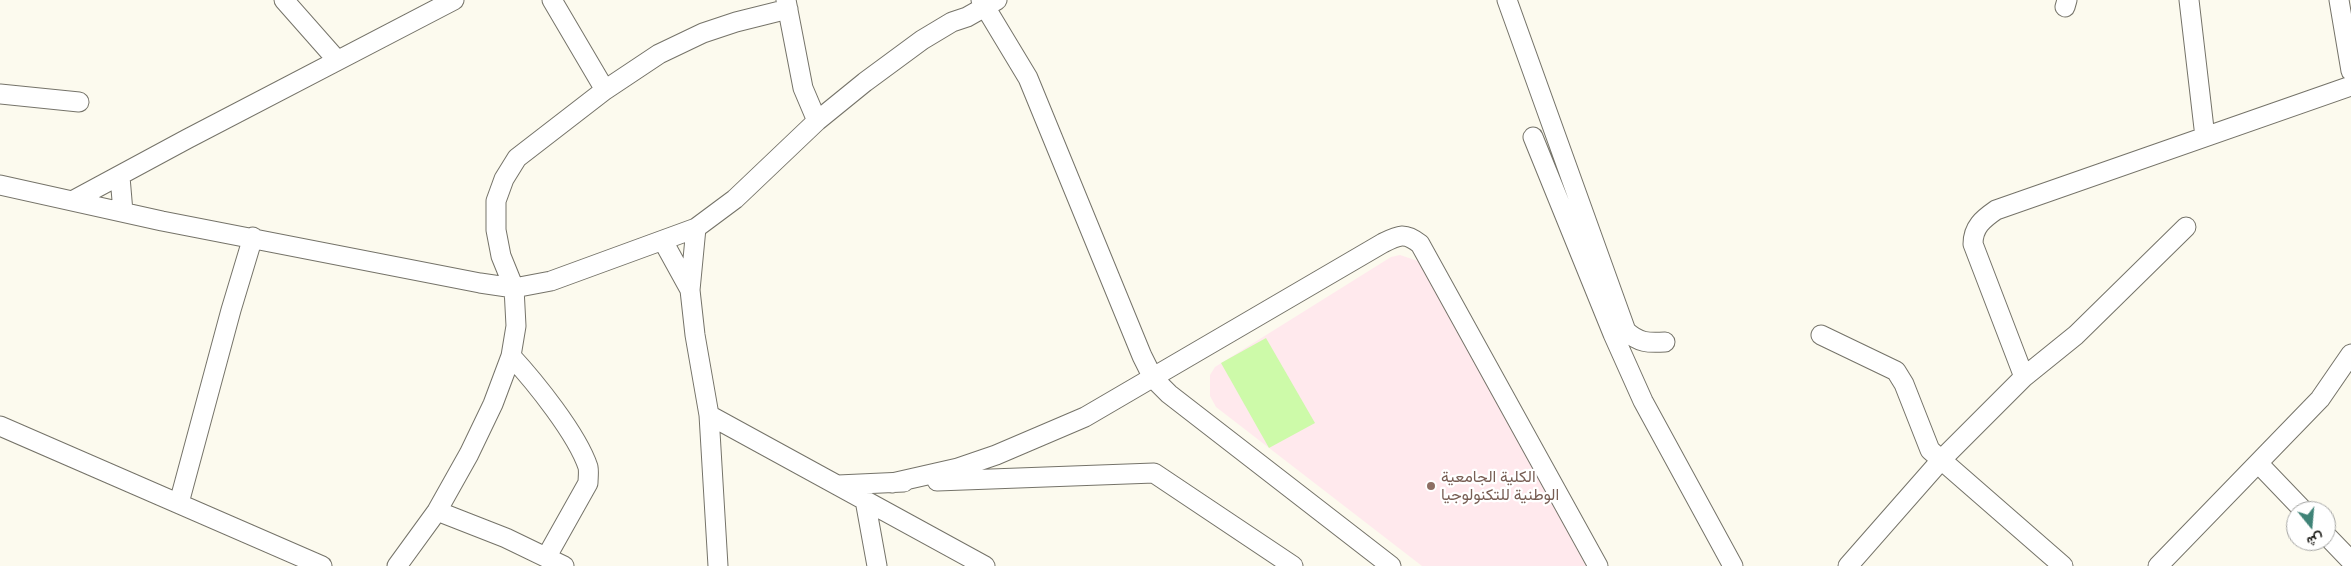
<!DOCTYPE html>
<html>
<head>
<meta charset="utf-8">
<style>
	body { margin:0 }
	#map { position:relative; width:2351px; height:566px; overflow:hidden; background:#fcfaee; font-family:Karla,Vazirmatn,sans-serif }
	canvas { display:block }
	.north { position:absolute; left:2286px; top:501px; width:50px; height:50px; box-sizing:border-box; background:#fff; border:1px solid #a5a5a3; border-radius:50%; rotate:163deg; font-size:14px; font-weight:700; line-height:20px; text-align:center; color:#1f1e1a }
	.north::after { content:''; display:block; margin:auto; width:18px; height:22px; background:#3f8377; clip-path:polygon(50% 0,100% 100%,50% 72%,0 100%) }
</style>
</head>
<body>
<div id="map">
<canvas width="2351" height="566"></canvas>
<div class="north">ش</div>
</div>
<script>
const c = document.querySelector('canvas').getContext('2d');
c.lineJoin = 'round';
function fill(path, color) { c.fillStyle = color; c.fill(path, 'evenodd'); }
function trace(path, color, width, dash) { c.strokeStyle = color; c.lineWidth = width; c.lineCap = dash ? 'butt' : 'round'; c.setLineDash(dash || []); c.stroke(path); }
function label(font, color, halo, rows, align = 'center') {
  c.font = font + ' Karla,Vazirmatn,sans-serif'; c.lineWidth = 4.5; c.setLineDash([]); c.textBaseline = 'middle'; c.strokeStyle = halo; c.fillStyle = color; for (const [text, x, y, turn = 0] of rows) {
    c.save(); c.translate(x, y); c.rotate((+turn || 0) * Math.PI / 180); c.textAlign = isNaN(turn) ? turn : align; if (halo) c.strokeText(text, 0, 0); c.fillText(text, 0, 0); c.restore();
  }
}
fill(new Path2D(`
	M1400 255 1418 261 1425 268 1586 566H1422L1216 407 1210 396V375L1215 367 1391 257Z`), '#ffe9ed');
fill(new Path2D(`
	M1266 338 1315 423 1269 448 1221 363Z`), '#cdfaa9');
const minor = new Path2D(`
	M284 0 337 60
	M552 0 605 90
	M786 0 803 88 817 121
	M981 0 1028 78 1142 356 1153 378 1169 394 1391 566
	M1507 0 1626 331C1639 343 1648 343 1665 342
	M2189 0 2205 137
	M2339 0 2351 71
	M2065 7 2067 0
	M0 94 79 102
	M1533 137 1613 334 1643 401 1733 566
	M120 177 123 212
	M0 185 162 221 480 283 514 288 551 281 696 228 735 199 817 121 865 82 922 40 952 22 967 17 997 0
	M72 201 187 139 454 0
	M696 228 690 290 695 335 709 415 718 566
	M663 241 690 290
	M1821 335 1896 371 1904 384 1930 450 2063 566
	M511 356C535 382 577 434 588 467 589 472 588 478 588 483L547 556
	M2024 377 1973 244C1973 227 1983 219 1996 210L2351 86
	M709 415 985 566
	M0 426 322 566
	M2258 463 2304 511
	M937 481 1154 473 1293 566
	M892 483 958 468 996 455 1085 417 1383 243C1399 235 1405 232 1420 244L1598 566
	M838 485 904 482
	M865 500 877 566
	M179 503 231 310 253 237
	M437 511 506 538 564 566
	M2326 535 2351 561
	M397 566 437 511 469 454 493 404 511 356 516 326 514 288 501 256 496 230V201L504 179 517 158 605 90 659 54 703 33 736 22 788 9
	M1848 566 1942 459 2024 377 2076 335 2186 227
	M2158 566 2320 399 2351 354`);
trace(minor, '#757369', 21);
trace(minor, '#fff', 19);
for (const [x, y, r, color] of [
	[1431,486,5,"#8d6e63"]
]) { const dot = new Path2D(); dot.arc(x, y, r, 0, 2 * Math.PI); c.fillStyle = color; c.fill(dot); trace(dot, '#fff', 2); }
label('16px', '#785e54', '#fff', [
	["الكلية الجامعية",1441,477],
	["الوطنية للتكنولوجيا",1441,495]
], 'left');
</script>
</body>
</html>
